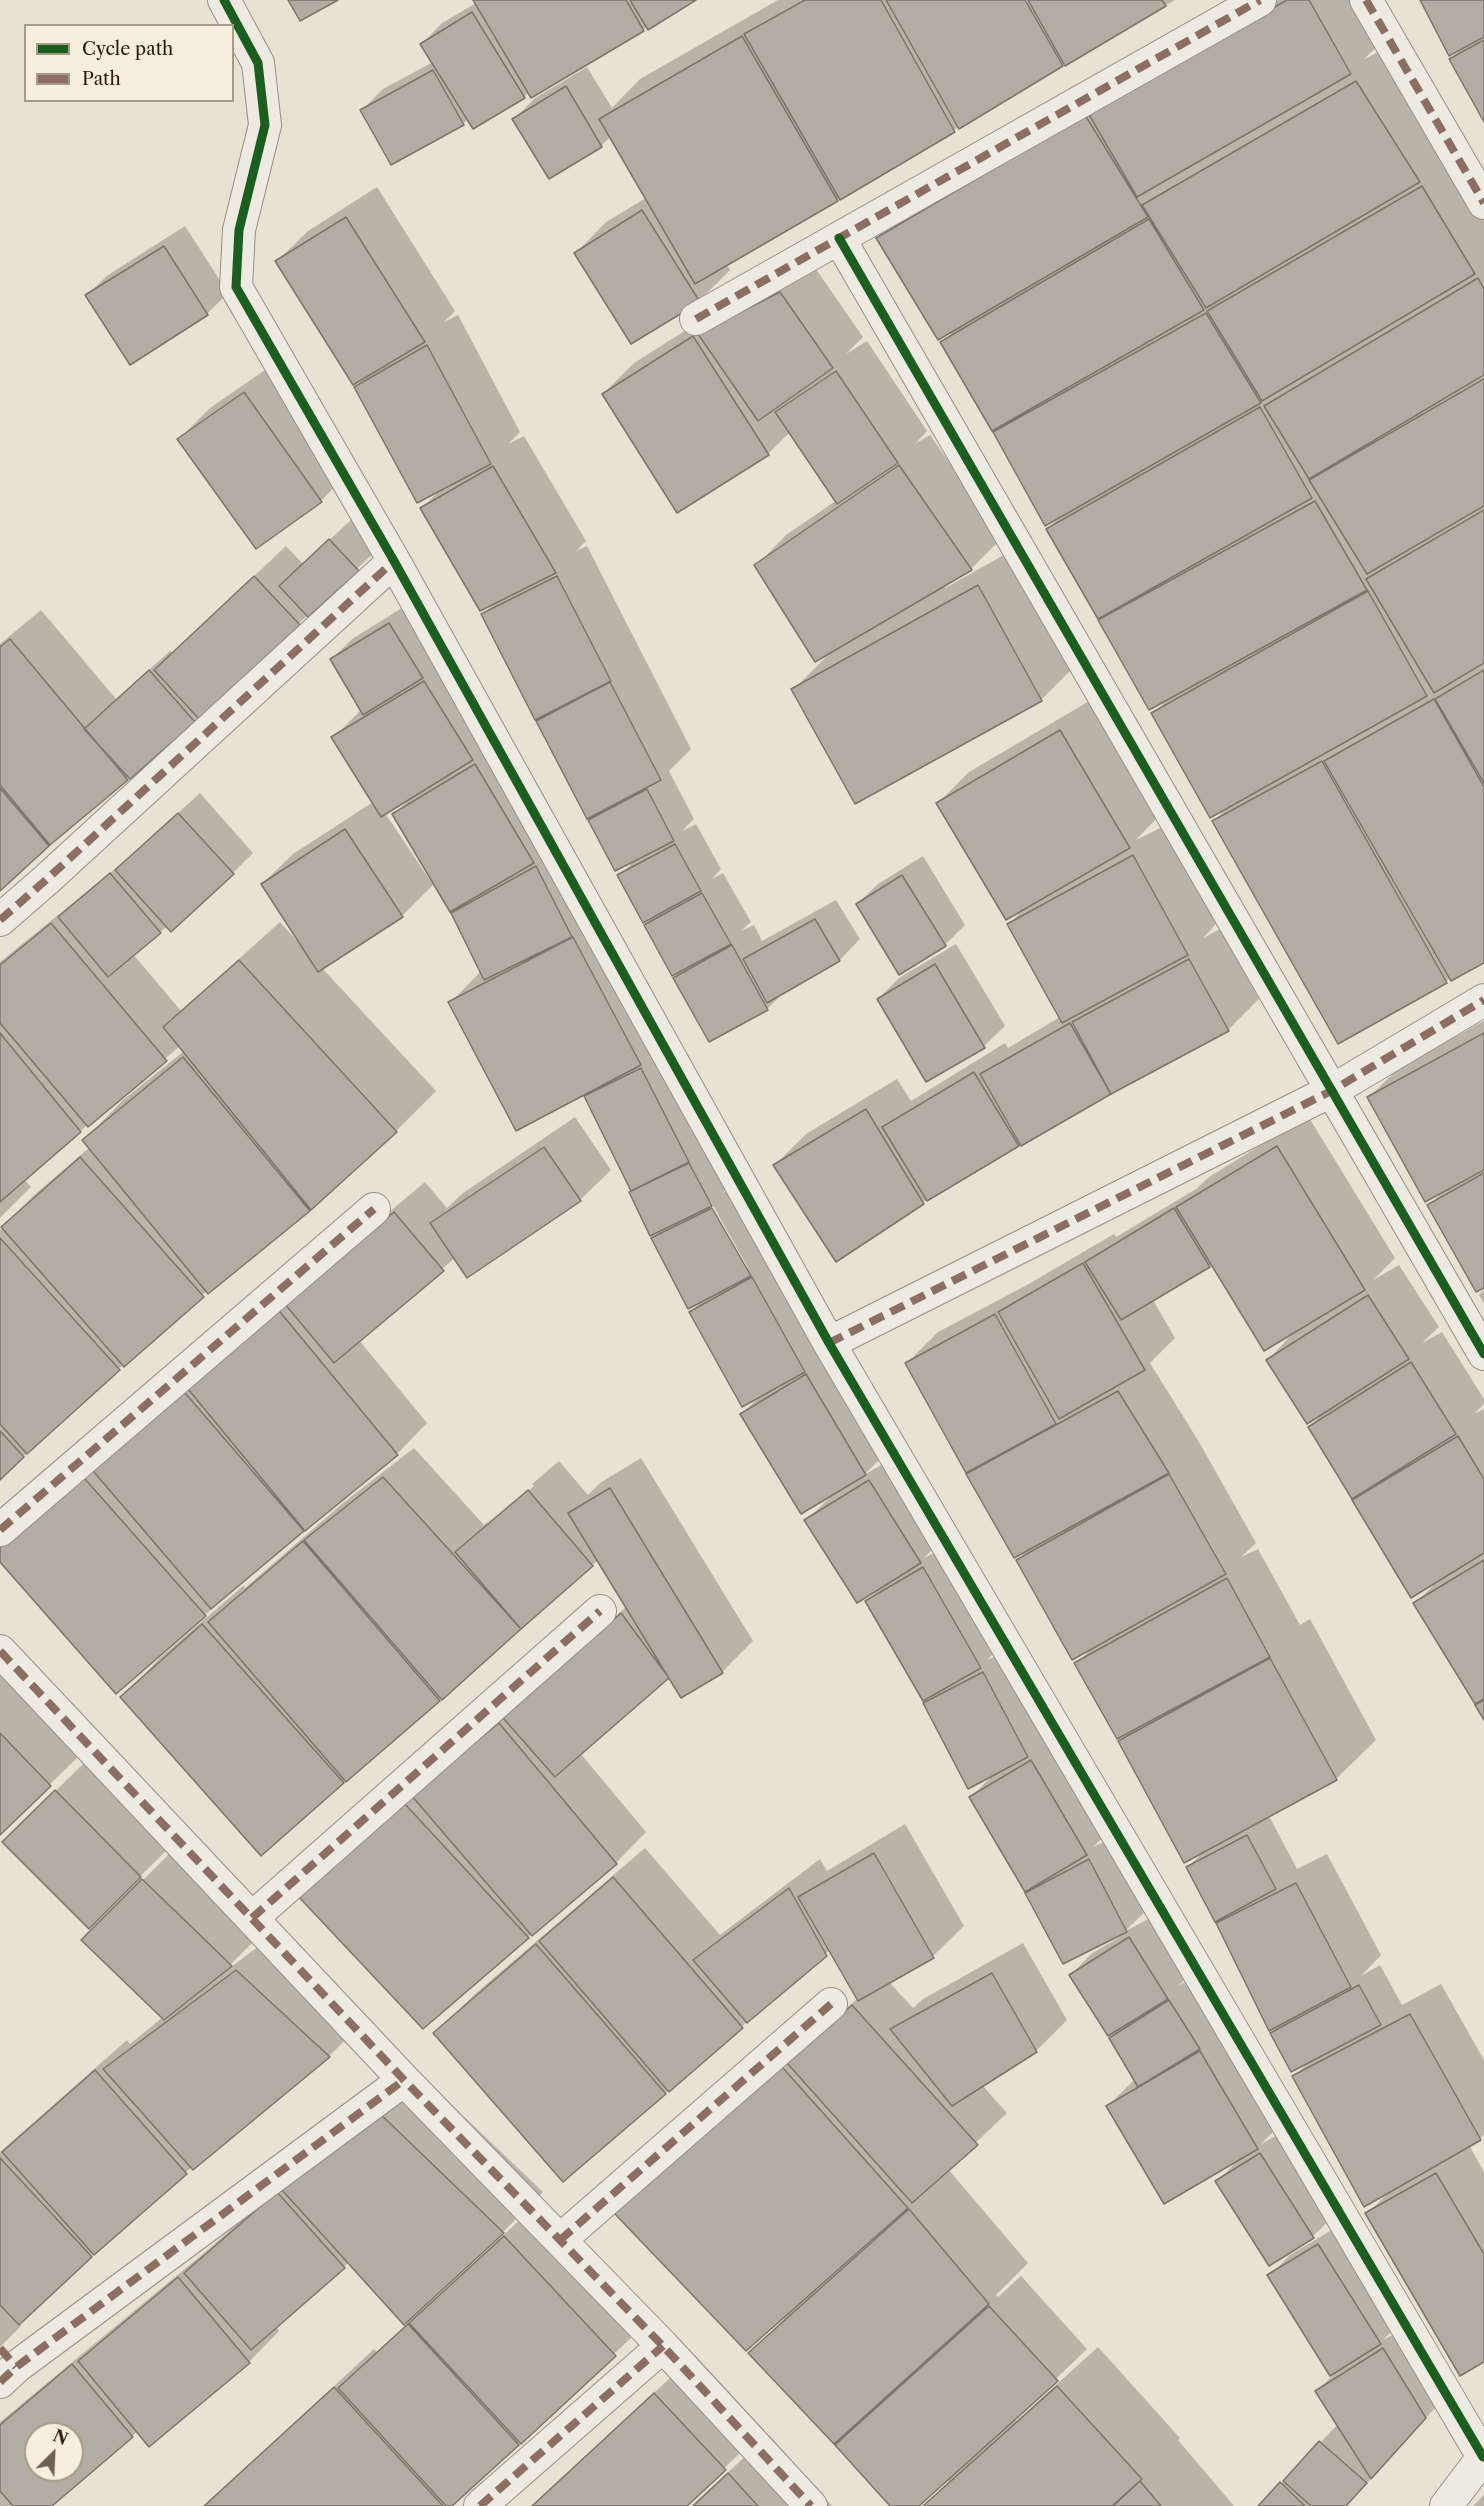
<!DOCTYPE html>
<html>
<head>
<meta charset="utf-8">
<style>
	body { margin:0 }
	#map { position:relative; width:1484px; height:2506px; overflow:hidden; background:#e8e2d2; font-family:"Libre Caslon Text",serif }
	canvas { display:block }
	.legend { position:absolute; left:24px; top:24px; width:210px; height:78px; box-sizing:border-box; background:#f7efdb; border:2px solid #a59b88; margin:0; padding:8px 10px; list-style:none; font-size:18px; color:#2b1d0c }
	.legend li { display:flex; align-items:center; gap:12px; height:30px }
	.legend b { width:30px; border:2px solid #a59b88 }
	.north { position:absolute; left:24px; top:2422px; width:60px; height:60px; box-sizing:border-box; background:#f7efdb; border:2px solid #a59b88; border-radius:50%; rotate:24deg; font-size:16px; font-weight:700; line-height:24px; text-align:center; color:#2b1d0c }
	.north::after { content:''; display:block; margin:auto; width:21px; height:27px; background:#6d6251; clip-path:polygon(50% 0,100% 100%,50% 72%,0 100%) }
</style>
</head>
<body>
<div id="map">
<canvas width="1484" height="2506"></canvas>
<ul class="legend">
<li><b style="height:8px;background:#1b5e20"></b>Cycle path</li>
<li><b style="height:8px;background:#8d6e63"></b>Path</li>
</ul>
<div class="north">N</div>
</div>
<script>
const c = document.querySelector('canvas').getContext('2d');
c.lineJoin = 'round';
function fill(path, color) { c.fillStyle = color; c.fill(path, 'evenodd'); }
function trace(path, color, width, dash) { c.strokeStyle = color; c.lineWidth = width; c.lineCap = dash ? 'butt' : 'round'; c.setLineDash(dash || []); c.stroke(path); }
fill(new Path2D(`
	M474 0H693L531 96 529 92 524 97 468 119 463 124 362 110 383 89 433 62 422 44 442 23 476 3Z
	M778 0H1175L1065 62 954 130 726 264 730 270 699 301 576 253 606 222 646 198 611 136 601 146 549 177 514 119 535 98 587 67 612 108 640 79Z
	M1260 0H1371L1390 34 1363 60 1396 42 1484 184V961L1450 978 1446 982 1214 821 1229 806 1153 714 1168 699 1100 620 1108 613 1048 529 1060 517 995 433 1005 423 942 342 956 329 878 239 918 199Z
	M1422 0H1484V119L1451 59 1462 48Z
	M377 187 455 311 444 322 458 315 520 432 508 444 524 436 586 541 576 551 587 546 691 749 669 771 694 819 682 831 696 824 721 869 712 879 723 873 751 922 741 931 754 925 762 941 836 900 860 939 840 960 784 992 767 1009 709 1040 674 978 684 968 645 925 655 915 619 876 634 861 589 820 596 814 538 721 545 714 483 614 493 604 422 508 440 490 355 387 366 377 277 261 308 231Z
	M185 226 228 293 207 314 131 362 87 295 108 275Z
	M811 262 863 337 846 354 867 341 927 431 915 444 930 435 1002 538 971 569 944 585 945 588 1018 547 1081 660 1041 700 856 802 793 690 829 654 756 566 786 535 837 500 790 432 768 454 603 394 634 363 724 306Z
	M275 363 351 470 321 501 179 439 210 408Z
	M351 520 378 549 199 717 50 842 0 889V644L41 610 116 699 170 651 173 653 286 546 303 564Z
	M410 603 506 735 563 831 539 855 557 846 731 1184 722 1193 734 1188 896 1443 864 1475 890 1460 941 1541 924 1558 944 1548 1001 1646 987 1660 1004 1652 1048 1735 1042 1741 1062 1731 1117 1824 1093 1847 1110 1839 1147 1910 1124 1932 1150 1918 1188 1977 1178 1986 1190 1980 1287 2118 1261 2144 1281 2133 1334 2216 1313 2236 1269 2264 1217 2182 1237 2161 1108 2106 1135 2079 1110 2038 1121 2027 1071 1975 1091 1954 1123 1935 1027 1894 1035 1886 971 1797 993 1775 925 1704 935 1694 867 1601 879 1589 806 1521 831 1496 742 1414 759 1397 691 1312 702 1301 653 1238 662 1229 633 1191 586 1097 593 1089 450 1003 480 972 453 914 461 906 394 814 408 801 385 813 433 885 402 916 322 968 436 1091 396 1131 312 1208 207 1291 124 1364 0 1478V1230L33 1196 90 1147 84 1140 123 1100 184 1051 180 1046 24 1179 31 1187 0 1218V962L132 855 200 793 253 853 233 873 133 954 181 1011 280 922 298 942 300 941 262 884 293 854 373 802 333 738 362 709 331 660 352 639ZM710 1200 748 1268H745L707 1202Z
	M1091 700 1159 816 1136 840 1164 826 1217 923 1203 938 1220 929 1259 999 1228 1030 1021 1142 923 1202 775 1165 806 1134 897 1079 911 1101 1005 1043 1008 1048 1060 1017 1009 924 1024 909 938 803 969 772Z
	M923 856 965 925 945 945 857 904 878 884Z
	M956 944 1005 1026 984 1046 878 999 899 978Z
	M1484 1021V1286L1429 1205 1443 1192 1369 1097 1400 1067Z
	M1308 1116 1395 1258 1373 1280 1399 1265 1439 1327 1422 1343 1442 1332 1484 1399V1404L1474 1414 1484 1409V1717L1415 1603 1437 1582 1354 1501 1362 1493 1310 1427 1323 1413 1268 1360 1295 1331 1212 1263 1153 1300 1175 1338 1150 1363 1199 1442 1256 1543 1241 1557 1258 1549 1300 1625 1310 1619 1376 1740 1336 1779 1269 1816 1297 1869 1327 1854 1381 1955 1361 1976 1380 1965 1402 2005 1441 1984 1484 2060V2135L1469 2145 1484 2172V2360L1367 2214 1389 2192 1294 2076 1309 2062 1272 2033 1281 2023 1217 1924 1226 1915 1188 1867 1203 1852 1119 1741 1128 1732 1076 1664 1089 1651 1018 1560 1028 1549 968 1474 976 1467 907 1363 938 1332 1027 1285 1114 1234 1116 1237 1196 1189 1209 1177Z
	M575 1117 611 1170 580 1200 455 1258 359 1340 427 1423 397 1454 305 1528 205 1615 0 1559V1539L425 1182 447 1208 463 1193Z
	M1484 1290V1304L1479 1295Z
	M414 1448 484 1525 559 1461 588 1495 600 1483 641 1458 753 1641 722 1672 669 1676 580 1753 646 1832 616 1863 528 1937 298 1894 626 1607 598 1560 261 1854 122 1697 161 1657 243 1586 245 1588 343 1503ZM532 1484 534 1486 489 1525 487 1523Z
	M0 1671 80 1755 0 1833Z
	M86 1761 171 1846 89 1927 4 1842Z
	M905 1824 964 1926 933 1956 889 1982 913 2008 923 1999 1023 1943 1067 2020 1036 2051 982 2085 1007 2113 948 2169 1028 2263 996 2295 998 2297 1021 2276 1087 2349 1014 2419 1016 2421 1098 2347 1180 2438 1178 2440 1234 2506H924L949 2481 947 2479 917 2506H892L837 2445 864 2418 750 2353 784 2319 782 2317 616 2213 858 1998 830 1950 665 2093 435 2033 475 1994 645 1848 720 1935 820 1859 827 1871Z
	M174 1849 261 1934 230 1965 231 1967 267 1940 360 2026 329 2056 193 2168 192 2167 94 2253 19 2323 21 2326 0 2347V2152L127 2040 130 2044 163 2017 83 1940Z
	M413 2068 543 2192 503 2232 404 2323 349 2262 276 2327 279 2331 249 2362 138 2431 49 2506H0V2422L210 2248ZM36 2434H72V2470H36Z
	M535 2206 645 2325 450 2506H205L374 2349 377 2352Z
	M1340 2225 1401 2322 1383 2340 1404 2329 1446 2396 1346 2506H1260L1338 2424 1317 2391 1336 2372 1269 2276 1290 2255Z
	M695 2355 764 2430 685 2506H531Z
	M769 2435 832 2506H691Z
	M1484 2495V2506H1473Z`), '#0003');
const building = new Path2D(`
	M288 0H338L300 21Z
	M473 0H626L644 31 531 98Z
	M630 0H696L648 30Z
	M805 0H881L955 132 840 200 744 34Z
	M886 0H1025L1063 66 959 129Z
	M1028 0H1162L1166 6 1065 66Z
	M1287 0H1309L1351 74 1137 197 1088 113Z
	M1420 0H1484V37L1449 56Z
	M472 12 525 98 473 129 420 44Z
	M742 36 838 201 695 284 599 119Z
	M1484 40V122L1449 59Z
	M433 70 464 125 391 165 360 110Z
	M1356 81 1420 182 1206 308 1142 205Z
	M566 86 602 147 549 179 512 119Z
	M1085 115 1148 217 938 340 876 238Z
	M1422 186 1475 274 1262 401 1207 311Z
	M642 210 700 302 631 344 574 253Z
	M346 217 425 342 353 385 275 261Z
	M1149 219 1204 310 992 431 940 342Z
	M164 246 208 315 130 365 85 295Z
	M1478 278 1484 289V375L1309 479 1264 406Z
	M780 292 833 368 758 421 698 334Z
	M1206 313 1261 403 1045 526 993 432Z
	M693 336 769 455 677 513 602 394Z
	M427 345 491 464 417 503 354 387Z
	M836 371 898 463 837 504 775 412Z
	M1484 379V506L1367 574 1309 480Z
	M244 392 322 502 256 549 177 439Z
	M1260 407 1312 498 1098 619 1046 529Z
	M899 465 972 570 815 662 754 565Z
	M493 466 556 573 480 611 420 508Z
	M1315 501 1367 590 1149 710 1098 620Z
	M1484 510V663L1434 693 1366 579Z
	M329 539 359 571 308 617 279 586Z
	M254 576 300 625 199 719 154 670Z
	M557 576 611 681 535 720 481 614Z
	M978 585 1042 701 855 804 791 689Z
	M1368 591 1427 696 1210 818 1151 713Z
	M389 623 423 678 363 715 330 659Z
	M10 639 128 780 50 845 0 785V647Z
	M149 670 195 722 130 779 84 729Z
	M1484 670V783L1435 699Z
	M424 681 473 760 381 817 331 737Z
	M610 682 661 780 587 819 536 721Z
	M1434 699 1484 787V963L1451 981 1324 761Z
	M1060 730 1130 848 1006 920 936 803Z
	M1322 761 1447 983 1338 1044 1212 821Z
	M475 764 534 863 450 912 392 814Z
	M0 788 49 846 0 891Z
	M647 789 674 841 615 871 588 820Z
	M178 813 234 874 171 932 115 870Z
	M345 829 403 917 318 972 261 884Z
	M675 844 701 891 643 923 617 875Z
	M1133 855 1188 955 1062 1023 1007 924Z
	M536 866 572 937 484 980 451 913Z
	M110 873 161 933 108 977 58 917Z
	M902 875 946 946 899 975 856 904Z
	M702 893 731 944 672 976 644 925Z
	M815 919 840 961 767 1003 743 959Z
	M51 923 167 1061 88 1127 0 1023V965Z
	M573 937 641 1065 516 1131 448 1002Z
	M732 945 768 1010 709 1042 673 978Z
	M1189 959 1229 1031 1111 1094 1072 1022Z
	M239 960 397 1132 311 1210 163 1027Z
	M935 964 985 1048 926 1082 877 999Z
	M1070 1023 1111 1094 1021 1146 980 1074Z
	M0 1033 81 1132 0 1202Z
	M1484 1033V1170L1425 1202 1367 1097Z
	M183 1057 310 1211 208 1294 82 1140Z
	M641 1068 689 1162 631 1191 584 1096Z
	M974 1072 1019 1146 927 1201 882 1127Z
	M866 1109 924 1204 836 1262 773 1165Z
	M1277 1146 1365 1290 1264 1351 1176 1207Z
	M544 1147 581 1201 467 1278 430 1223Z
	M80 1157 204 1297 124 1367 1 1227Z
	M689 1163 712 1206 650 1236 629 1192Z
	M1484 1173V1288L1476 1292 1427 1205Z
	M712 1208 751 1276 688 1309 651 1238Z
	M1174 1208 1210 1267 1121 1320 1085 1262Z
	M394 1212 444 1271 334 1363 284 1303Z
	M0 1238 120 1370 27 1454 0 1424Z
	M1083 1263 1145 1370 1059 1419 998 1312Z
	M752 1277 805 1372 742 1407 689 1312Z
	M1368 1295 1409 1359 1307 1424 1266 1360Z
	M276 1307 398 1455 305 1531 183 1383Z
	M995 1314 1056 1424 966 1473 905 1363Z
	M1411 1362 1456 1434 1352 1499 1308 1427Z
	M806 1374 866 1475 801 1514 740 1414Z
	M180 1387 304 1531 211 1609 88 1465Z
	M1118 1391 1169 1473 1014 1558 966 1474Z
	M0 1431 24 1457 0 1480Z
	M1458 1436 1484 1479V1553L1411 1598 1352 1500Z
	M78 1471 206 1616 116 1694 0 1562V1539Z
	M1169 1474 1226 1574 1072 1660 1016 1560Z
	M383 1477 521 1629 442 1700 304 1540Z
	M869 1480 921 1563 857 1603 804 1520Z
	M610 1488 723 1673 681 1698 568 1513Z
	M528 1490 593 1566 521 1629 455 1552Z
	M303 1541 440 1701 346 1782 208 1622Z
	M1484 1560V1699L1475 1704 1413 1603Z
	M923 1567 981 1668 923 1701 865 1601Z
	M1227 1578 1270 1657 1117 1739 1074 1663Z
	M621 1613 669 1678 555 1777 503 1718Z
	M202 1624 344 1783 261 1856 120 1697Z
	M1270 1658 1337 1780 1184 1863 1118 1741Z
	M983 1672 1028 1757 968 1789 923 1703Z
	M1484 1700V1720L1475 1705Z
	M499 1723 617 1864 532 1936 411 1795Z
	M0 1733 51 1786 0 1835Z
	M1031 1760 1087 1855 1025 1892 969 1797Z
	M55 1790 141 1877 89 1929 2 1842Z
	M405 1804 529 1938 423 2029 296 1894Z
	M1247 1835 1276 1889 1215 1922 1186 1867Z
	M874 1853 934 1958 858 2001 798 1897Z
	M1089 1859 1127 1932 1063 1964 1025 1893Z
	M613 1877 743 2028 669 2092 539 1941Z
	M142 1879 232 1966 164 2020 81 1940Z
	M1296 1883 1351 1987 1269 2031 1216 1923Z
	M789 1888 827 1956 747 2023 693 1960Z
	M1129 1937 1168 1999 1108 2036 1069 1975Z
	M536 1944 666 2094 563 2182 433 2033Z
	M236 1970 330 2057 193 2170 103 2069Z
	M992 1973 1037 2052 952 2106 890 2029Z
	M1359 1985 1381 2025 1291 2072 1270 2033Z
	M1169 2000 1200 2049 1138 2087 1109 2038Z
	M852 2005 978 2145 912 2203 787 2063Z
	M1410 2014 1481 2140 1364 2207 1292 2076Z
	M1200 2051 1258 2149 1164 2204 1106 2106Z
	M782 2067 908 2208 746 2351 614 2213Z
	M95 2070 187 2174 94 2255 2 2152Z
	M373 2107 504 2233 404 2325 281 2189Z
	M1260 2153 1314 2238 1269 2266 1215 2181Z
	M0 2158 92 2257 19 2325 0 2305Z
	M1436 2173 1484 2254V2362L1460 2376 1365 2213Z
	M277 2192 345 2268 251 2350 184 2273Z
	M909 2209 989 2304 834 2444 748 2353Z
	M504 2236 616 2356 521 2444 409 2323Z
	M1318 2244 1381 2344 1330 2376 1267 2275Z
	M178 2277 250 2363 149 2447 78 2361Z
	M989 2306 1058 2381 919 2506H890L835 2445Z
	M408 2324 519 2445 452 2506H446L338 2388Z
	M1383 2348 1426 2418 1371 2479 1315 2391Z
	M72 2364 133 2437 52 2506H13L0 2491V2425ZM36 2434H72V2470H36Z
	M1057 2386 1142 2479 1112 2506H923Z
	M334 2387 443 2506H204Z
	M654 2393 726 2470 687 2506H532Z
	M1319 2441 1367 2483 1346 2506H1311L1283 2481Z
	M728 2473 758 2506H693Z
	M1140 2481 1161 2506H1113Z
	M1280 2482 1305 2506H1258Z`);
fill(building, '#b2ada2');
trace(building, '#7b756b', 1.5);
const street = new Path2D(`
	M224 0 258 63 265 125 239 230 236 287 394 561 829 1343 1483 2457
	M1366 0 1484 203
	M839 238 1484 1354
	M696 319 1260 0
	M0 920 46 880 394 561
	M829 1343 1333 1090 1484 1000
	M0 1530 374 1209
	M0 1651 404 2080 663 2346 811 2506
	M252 1918 600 1611
	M560 2240 831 2004
	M0 2382 16 2367 404 2080
	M480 2506 663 2346
	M1446 2506 1484 2456`);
trace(street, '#969085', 34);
trace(street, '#edeae1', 32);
trace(new Path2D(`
	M1366 0 1484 203
	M696 319 1260 0
	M0 920 46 880 394 561
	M829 1343 1333 1090 1484 1000
	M0 1530 374 1209
	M0 1651 404 2080 663 2346 811 2506
	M252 1918 600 1611
	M560 2240 831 2004
	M0 2348 16 2367
	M0 2382 16 2367 404 2080
	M480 2506 663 2346`), '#8d6e63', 8, [15, 8]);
trace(new Path2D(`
	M224 0 258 63 265 125 239 230 236 287 394 561 829 1343 1483 2457
	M839 238 1484 1354`), '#1b5e20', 9);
</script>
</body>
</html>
